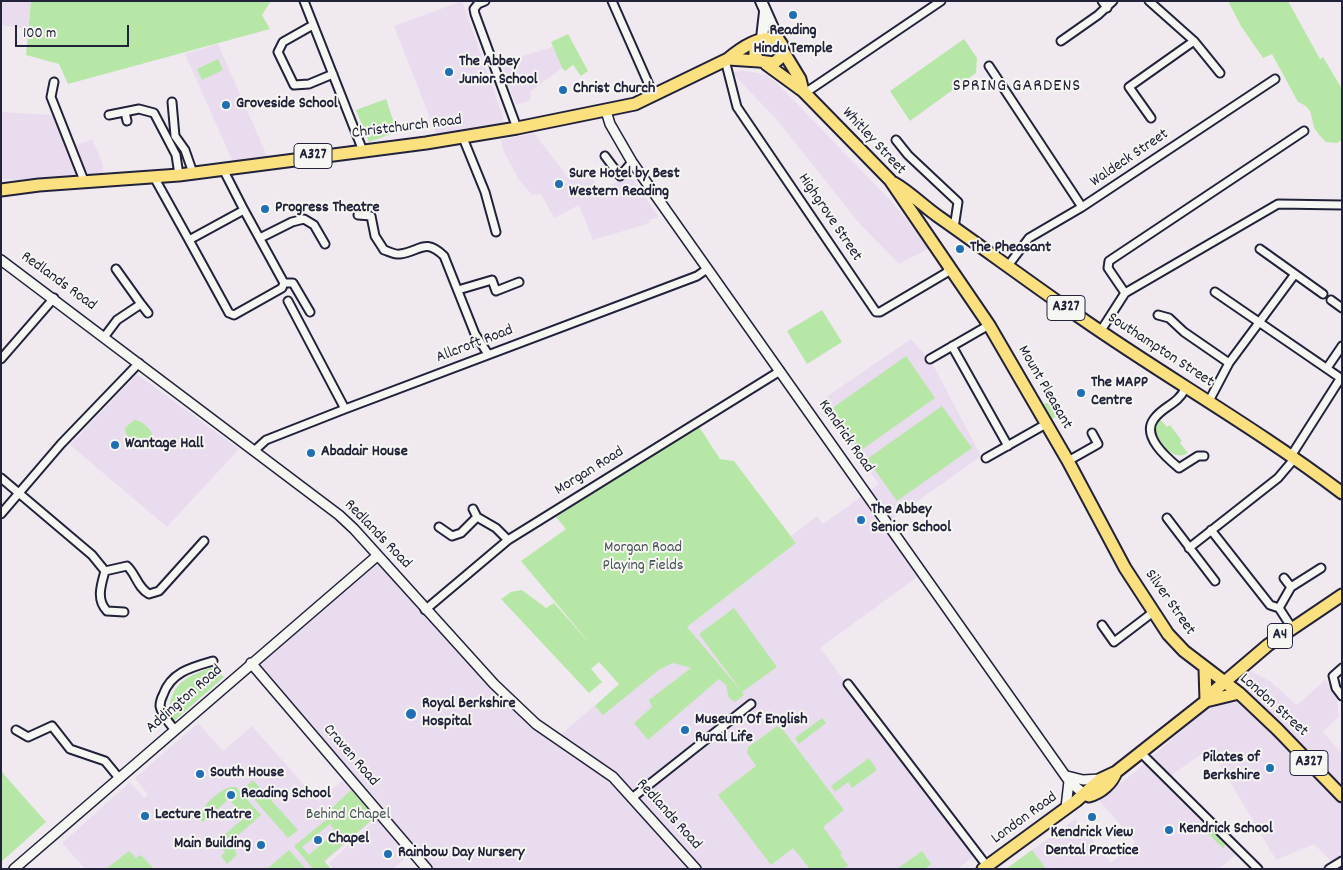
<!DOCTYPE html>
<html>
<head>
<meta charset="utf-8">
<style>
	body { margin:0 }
	#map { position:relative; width:1343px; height:870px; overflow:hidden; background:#f0eaf0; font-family:Dekko,sans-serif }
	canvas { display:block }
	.frame { position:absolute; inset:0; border:2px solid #22223b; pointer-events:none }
	.scale { position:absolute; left:15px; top:25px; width:114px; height:22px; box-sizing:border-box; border:2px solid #22223b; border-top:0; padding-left:6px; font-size:15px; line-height:18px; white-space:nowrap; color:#22223b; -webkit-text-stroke:4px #f6f6f2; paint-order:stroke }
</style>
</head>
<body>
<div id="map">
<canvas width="1343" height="870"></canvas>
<div class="frame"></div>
<div class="scale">100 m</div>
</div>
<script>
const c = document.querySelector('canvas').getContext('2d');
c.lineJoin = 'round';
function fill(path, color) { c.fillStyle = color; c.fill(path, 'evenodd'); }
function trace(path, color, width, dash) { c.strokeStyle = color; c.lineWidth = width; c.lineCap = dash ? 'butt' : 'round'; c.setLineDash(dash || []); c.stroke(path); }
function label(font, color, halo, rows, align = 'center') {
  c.font = font + ' Dekko,sans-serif'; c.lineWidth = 4; c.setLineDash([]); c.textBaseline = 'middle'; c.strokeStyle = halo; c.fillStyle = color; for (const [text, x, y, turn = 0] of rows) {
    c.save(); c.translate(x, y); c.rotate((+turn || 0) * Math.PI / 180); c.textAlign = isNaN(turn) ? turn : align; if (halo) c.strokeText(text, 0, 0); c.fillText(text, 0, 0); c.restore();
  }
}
fill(new Path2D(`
	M1 1H31L28 29 1 25Z
	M462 1 503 117V124L437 136 394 26Z
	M218 44 267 156 233 162 185 54Z
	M553 47 562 68 531 91 530 100 516 105 501 62Z
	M742 70 767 75 781 87 890 200 930 248 899 264 858 222 778 121 732 73Z
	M1 112 51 115 74 146 92 139 102 162 104 178 40 181 1 179Z
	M534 133 570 180 586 171 602 190 630 175 659 217 648 220 650 223 593 240 579 205 554 218 541 194 532 195 519 180 503 150 501 140Z
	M911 339 932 363 981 456 887 523 924 572 820 648 976 855 957 869H703L618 774 561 734 687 627 796 543 791 536 817 516 823 524 879 484 819 402Z
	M137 374 239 449 167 527 70 445Z
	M377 561 492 688 534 726 612 780 687 869H435L416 849 393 869H333L329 863 386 810 257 665Z
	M1249 670 1270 681 1297 705 1325 680 1336 693 1339 716 1323 732 1342 754V859L1332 862 1314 844 1276 860 1210 748 1173 774V788L1236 854 1219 869H1006L1075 819 1111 863 1135 842 1097 798 1125 780 1215 702 1235 703 1247 691 1245 674Z
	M198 723 223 751 252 726 318 801 343 780 376 818 325 862 330 869H85L62 843 130 782 144 798 148 795 135 778Z`), '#e9dcee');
fill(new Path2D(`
	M31 1H271L262 15 270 29 68 84 59 64 26 55Z
	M1228 1H1288L1320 59 1323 57 1342 89V140L1337 143 1326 142C1322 138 1317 133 1315 129 1310 117 1314 108 1298 102L1272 54 1263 58 1241 26Z
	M568 34 588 71 581 76 573 65 565 71 562 68 551 42Z
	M964 39 977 58 976 73 910 121 890 91Z
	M218 59 223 70 202 80 197 69Z
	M386 99 397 132 369 142 356 110Z
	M822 310 842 342 807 364 787 331Z
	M906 356 935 398 860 451 831 409Z
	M1054 399 1062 413 1052 419 1044 404Z
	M942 406 972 448 897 501 867 459Z
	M1158 417 1167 427 1170 425 1182 441 1180 443 1188 453C1172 463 1158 440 1153 426Z
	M134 420C143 421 153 430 153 439L145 447H139L126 434 125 428Z
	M698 425 720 459 734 461 796 543 687 627 742 692 699 634 734 608 777 667 742 692 744 695 735 702 729 698 726 685 719 679 648 740 634 723 652 707 649 700 691 668 673 663 660 669 603 715 595 706 619 684 599 662 591 669 602 682 589 693 501 599 511 592 522 590 546 608 554 603 592 646 521 561 566 529 556 517Z
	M213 667 224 677 174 721 168 712C173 681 186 677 213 667Z
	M822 718 826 723 799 744 795 738Z
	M780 726 844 810 823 827 842 853 840 855 848 865 843 869H810L793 848 771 865 718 795 756 766 747 753 748 747 776 727Z
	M869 758 877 770 852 788 848 782 835 792 831 786Z
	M1 771 46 822 1 862Z
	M253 780 298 830 288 838 244 788Z
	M231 787H236L261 815 235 838 237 843 234 848 237 855 227 864 221 856 225 852 216 842 245 817 229 799 203 822 199 818C202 805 219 790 231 787Z
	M351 790 375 817 324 861 331 869H313L294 846 326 820 323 816ZM330 824 336 832 309 855 302 847Z
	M1206 820 1225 842 1224 849 1200 826Z
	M289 850 306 869H267Z
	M1032 850 1046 869H1006Z
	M129 851 136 858 141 855 154 869H106Z
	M922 851 931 864 925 869H897Z`), '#b7e7a6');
const minor = new Path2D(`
	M304 1 363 151
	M485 1 478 4 474 9 475 14 517 128
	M612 1 650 87
	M1102 1 1107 8
	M1149 1 1194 41 1220 73
	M313 25 283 42 278 52 294 85 309 84 333 74
	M1061 41 1098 15 1113 1
	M725 60 737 107 876 312H880L946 273 950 267
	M989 66 1082 207
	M54 82 51 97 85 183
	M805 93 941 1
	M172 102 175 136 185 150 193 173
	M125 112 127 121
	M109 115 139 109 154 113 176 155 179 175
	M1151 118 1129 87 1194 41
	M463 138 485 192 496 232
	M896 140 908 155 958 202 954 228
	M605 156 620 176 632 162
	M223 169 244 210
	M154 177 189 240 244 210 284 283
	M358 215 371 216 375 236 384 250C388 251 395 255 400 254 420 252 424 237 444 256L475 334 488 354
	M260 238 292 222 304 219 314 225 325 244
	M189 240 229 313 234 315 282 288 284 283
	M1260 249 1323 294
	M1007 267 1029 238 1082 207 1275 79
	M116 269 141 304
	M284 283H293L310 312
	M458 290 492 280 496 291 519 282
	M1215 292 1342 379
	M1125 293 1108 268 1109 261 1304 131
	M1331 300 1342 308
	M288 301 345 409
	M1158 315 1169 318 1184 332 1229 363
	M1100 332 1125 293 1278 204 1342 205
	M105 336 117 320 141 304 148 313
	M952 346 1008 446
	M1 359 54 298
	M930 359 989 325
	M1327 368 1342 346
	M1185 389C1177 405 1163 406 1154 419 1141 436 1167 458 1179 468L1198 456H1204
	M1209 401 1229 363 1295 274
	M254 451 266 440 345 409 697 276 707 269
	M1291 456 1340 379
	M986 458 1046 424
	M1068 461 1098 444 1092 433
	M1 478 92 555 105 571 127 566C136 574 137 587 149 594L159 591 204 541
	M473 509 477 517
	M1 514 61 444 139 363
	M1167 518 1215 581
	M439 527 452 536 461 533 477 517 496 528 508 540
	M1211 530 1270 605 1279 608 1292 628
	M1189 548 1278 478 1295 458
	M105 571C101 585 96 600 107 611L124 612
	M1284 578 1291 587
	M1279 608 1291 587 1321 568
	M425 610 508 540 780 371
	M1102 625 1114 642 1152 613
	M1342 668 1333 676 1336 688 1342 696
	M848 684 987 866
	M16 730 28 737 52 726 70 749 105 761 119 778
	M175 730C169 723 162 715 160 706 160 702 161 699 163 695 171 672 192 667 213 661
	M1141 753 1258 869
	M632 798 751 704
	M1329 869 1342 861`);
const tertiary = new Path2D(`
	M606 111 610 124 632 162 1069 781 1084 794
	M1 260 339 515 354 529 494 684 536 724 613 777 696 869
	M251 663 427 869
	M1067 776 1083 780 1101 779
	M1066 808 1069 781
	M14 869 377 556`);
const secondary = new Path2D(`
	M761 1 778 39
	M762 38 765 12`);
const primary = new Path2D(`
	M783 51 800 79 803 91
	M728 59 759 61
	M766 64 803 91 890 180 989 325 1068 461 1125 568 1168 634 1184 651 1239 693 1277 729 1342 796
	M894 183C910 192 923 206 939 217 986 250 1033 285 1081 318 1167 378 1258 429 1342 493
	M1 190 39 185 179 175 426 143 517 128 635 104 728 59C742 47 760 35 778 39L782 45 781 57 774 63 759 61 755 55V43
	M1205 669 1206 701
	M1206 701 1239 693
	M1084 794 1089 796C1101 793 1112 783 1116 772
	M983 869 1076 801 1101 779 1116 772 1206 701 1214 691 1268 645 1342 595`);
trace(minor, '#22223b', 11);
trace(tertiary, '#22223b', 12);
trace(secondary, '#22223b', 14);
trace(primary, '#22223b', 15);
trace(minor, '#f6f6f2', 7);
trace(tertiary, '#f6f6f2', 9);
trace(secondary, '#f6f6f2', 10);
trace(primary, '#fbe080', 11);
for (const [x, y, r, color] of [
	[793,15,5,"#1f6fb2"],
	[449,72,5,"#1f6fb2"],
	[563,90,5,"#1f6fb2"],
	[226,105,5,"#1f6fb2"],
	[559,184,5,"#1f6fb2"],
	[265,209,5,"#1f6fb2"],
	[960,249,5,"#1f6fb2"],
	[1081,393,5,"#1f6fb2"],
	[115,445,5,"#1f6fb2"],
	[311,453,5,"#1f6fb2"],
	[861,520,5,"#1f6fb2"],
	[411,714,6,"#1f6fb2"],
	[685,730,5,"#1f6fb2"],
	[1270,768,5,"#1f6fb2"],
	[200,774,5,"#1f6fb2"],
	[231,795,5,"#1f6fb2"],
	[145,816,5,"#1f6fb2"],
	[1092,817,5,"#1f6fb2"],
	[1169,830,5,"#1f6fb2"],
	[318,840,5,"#1f6fb2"],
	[261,845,5,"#1f6fb2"],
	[388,854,5,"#1f6fb2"]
]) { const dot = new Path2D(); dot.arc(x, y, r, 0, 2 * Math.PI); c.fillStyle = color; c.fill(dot); trace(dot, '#f6f6f2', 2); }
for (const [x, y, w] of [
	[313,156,38],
	[1066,308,38],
	[1280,636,25],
	[1309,763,38]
]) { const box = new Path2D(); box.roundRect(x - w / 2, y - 12.5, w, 25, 4); c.fillStyle = '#f6f6f2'; c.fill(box); trace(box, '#22223b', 1); }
label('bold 15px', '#22223b', null, [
	["A327",313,156],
	["A327",1066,308],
	["A4",1280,636],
	["A327",1309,763]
]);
label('bold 16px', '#22223b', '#f6f6f2', [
	["Reading",793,32,"center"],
	["Hindu Temple",793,50,"center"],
	["The Abbey",459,63],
	["Junior School",459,81],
	["Christ Church",573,90],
	["Groveside School",236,105],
	["Sure Hotel by Best",569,175],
	["Western Reading",569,193],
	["Progress Theatre",275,209],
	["The Pheasant",970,249],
	["The MAPP",1091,384],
	["Centre",1091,402],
	["Wantage Hall",125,445],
	["Abadair House",321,453],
	["The Abbey",871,511],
	["Senior School",871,529],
	["Royal Berkshire",422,705],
	["Hospital",422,723],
	["Museum Of English",695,721],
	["Rural Life",695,739],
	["Pilates of",1260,759,"right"],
	["Berkshire",1260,777,"right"],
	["South House",210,774],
	["Reading School",241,795],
	["Lecture Theatre",155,816],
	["Kendrick School",1179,830],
	["Kendrick View",1092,834,"center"],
	["Dental Practice",1092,852,"center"],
	["Chapel",328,840],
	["Main Building",251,845,"right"],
	["Rainbow Day Nursery",398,854]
], 'left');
label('16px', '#22223b', '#f6f6f2', [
	["Christchurch Road",407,128,-7],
	["Whitley Street",873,142,47],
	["Waldeck Street",1130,159,-34],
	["Highgrove Street",829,218,56],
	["Redlands Road",58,282,36],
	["Allcroft Road",475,345,-21],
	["Southampton Street",1160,351,33],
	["Mount Pleasant",1044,388,60],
	["Kendrick Road",845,437,55],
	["Morgan Road",590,472,-32],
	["Redlands Road",377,535,46],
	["Silver Street",1169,603,55],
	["Addington Road",185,700,-41],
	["London Street",1273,706,42],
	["Craven Road",350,756,49],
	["Redlands Road",668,815,48],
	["London Road",1025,819,-36]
]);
label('16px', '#475356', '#f6f6f2', [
	["Morgan Road",643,549],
	["Playing Fields",643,567],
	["Behind Chapel",348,816]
]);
c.letterSpacing = '1px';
label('18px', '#22223b', '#f6f6f2', [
	["SPRING GARDENS",1017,88]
]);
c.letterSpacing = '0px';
</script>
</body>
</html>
